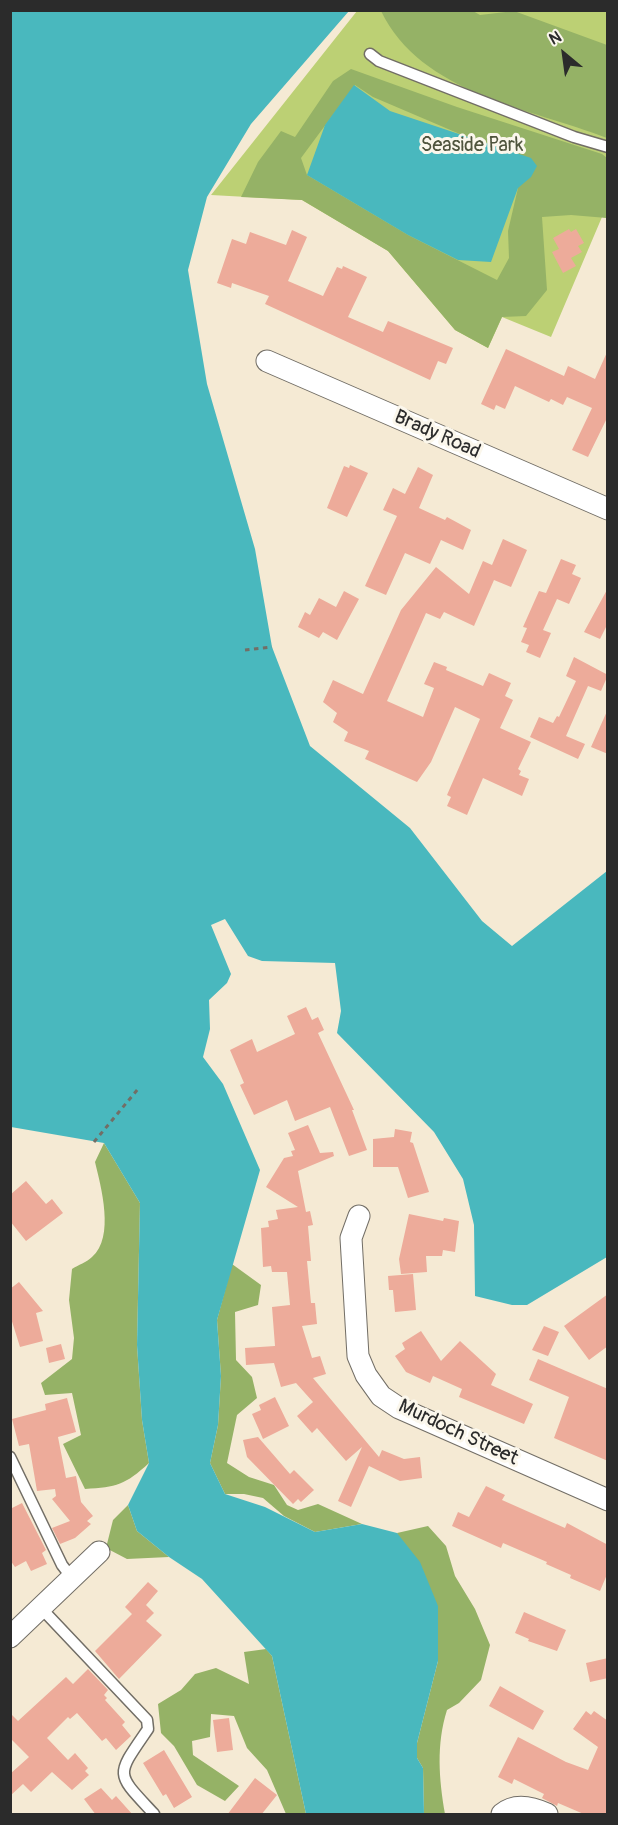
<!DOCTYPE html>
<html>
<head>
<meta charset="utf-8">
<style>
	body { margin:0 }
	#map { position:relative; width:618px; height:1825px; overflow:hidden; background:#f5ead4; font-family:Pangolin,sans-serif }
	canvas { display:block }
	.frame { position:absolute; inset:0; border:12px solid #2b2b2b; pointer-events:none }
	.north { position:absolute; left:534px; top:24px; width:60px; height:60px; -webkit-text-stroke:4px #fbf7ec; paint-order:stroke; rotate:331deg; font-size:16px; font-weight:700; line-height:24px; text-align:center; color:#2b2b2b }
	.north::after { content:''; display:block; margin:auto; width:21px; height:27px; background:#2b2b2b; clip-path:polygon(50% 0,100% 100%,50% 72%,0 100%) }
</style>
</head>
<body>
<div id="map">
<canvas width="618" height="1825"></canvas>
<div class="frame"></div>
<div class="north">N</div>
</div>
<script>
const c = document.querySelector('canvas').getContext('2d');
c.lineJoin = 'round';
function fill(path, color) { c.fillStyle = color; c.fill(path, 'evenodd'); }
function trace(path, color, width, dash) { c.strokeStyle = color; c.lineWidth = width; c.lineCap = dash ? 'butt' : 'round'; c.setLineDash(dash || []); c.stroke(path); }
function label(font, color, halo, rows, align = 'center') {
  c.font = font + ' Pangolin,sans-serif'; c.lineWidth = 6; c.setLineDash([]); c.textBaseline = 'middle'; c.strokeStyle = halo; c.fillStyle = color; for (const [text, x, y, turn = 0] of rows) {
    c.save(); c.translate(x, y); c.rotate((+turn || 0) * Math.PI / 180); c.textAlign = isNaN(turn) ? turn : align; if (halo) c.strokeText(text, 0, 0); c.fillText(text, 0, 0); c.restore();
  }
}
fill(new Path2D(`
	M357 11H607V218L602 217 551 337 502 317 488 348 455 330 388 251 302 200 211 195Z`), '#bcd074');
fill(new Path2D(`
	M473 11 480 15 514 11 607 45V138C530 108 421 94 381 11Z
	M351 69 457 107 602 154 607 158V218L571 215 542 217 547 290 526 316 502 317 488 348 455 330 388 251 302 200 241 197 258 162 281 131 295 137 333 81ZM355 85 373 97 509 155 518 188 508 231 509 258 497 280 408 235 307 175 301 158Z
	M104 1143 140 1203 137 1345 142 1420 149 1463C125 1485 117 1487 85 1489L63 1444 81 1435 72 1393 45 1395 41 1383 72 1359 74 1338 69 1300 72 1269C78 1265 87 1262 92 1257 115 1237 101 1187 95 1162Z
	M232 1264 261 1285 258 1305 235 1312 236 1360 252 1377 257 1398 237 1415 227 1463 249 1477 274 1485 287 1505 298 1510 318 1504 362 1524 315 1532 284 1516 263 1498 244 1494H225L210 1463 218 1425 221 1376 217 1320Z
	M128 1505 137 1531 169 1557 127 1559 106 1548 113 1520Z
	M428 1526 446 1546 455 1576 475 1609 490 1645 481 1680 459 1703 447 1710C436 1745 439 1779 445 1814H424L423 1768 417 1758V1743L438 1661 397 1533Z
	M266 1649 272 1656 306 1814H286L267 1770 247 1748 234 1716 211 1714 210 1737 192 1741 193 1755 239 1786 225 1801 197 1785 174 1746 161 1733 158 1704 181 1690 195 1674 216 1668 249 1684 244 1652Z`), '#95b266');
fill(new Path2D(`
	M10 11H349L251 124 207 197 188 270 207 384 255 549 272 647 310 746 410 828 482 921 512 946 607 871V1257L527 1305H512L475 1296 474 1225 463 1179 434 1132 337 1033 341 1011 335 963 262 961 248 956 225 919 211 925 231 974 227 983 209 1000 210 1029 203 1057 223 1084 260 1170 217 1320 221 1376 218 1425 210 1463 225 1494 265 1507 315 1532 362 1524 397 1533 420 1562 438 1606V1661L417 1743V1758L423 1768 424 1814H306L272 1656 202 1579 169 1557 137 1531 128 1505 149 1463 142 1420 137 1345 140 1203 104 1143 11 1127Z
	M354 85 390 111 531 158 537 166 531 177 518 188 491 262 458 260 408 235 307 175 325 125Z`), '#49b8be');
fill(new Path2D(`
	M569 229 571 232 576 229 584 243 578 246 582 252 571 258 576 266 563 273 552 252 559 249 553 238Z
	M292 230 307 237 288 281 323 296 337 267 342 269 343 266 367 277 348 317 383 332 388 321 453 348 446 364 438 361 430 380 265 304 269 296 232 283 231 288 217 283 232 239 246 244 250 232 286 245Z
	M506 349 564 376 568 366 595 379 608 350V416L588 457 572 450 592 408 567 397 563 405 551 399 549 402 515 386 505 409 496 405 494 410 481 404Z
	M350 465 368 473 347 517 327 508 344 466 349 468Z
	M418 467 433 475 419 508 445 520 447 517 471 530 463 550 441 540 430 564 405 553 386 595 365 586 397 516 383 510 393 488 405 494Z
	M503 539 527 550 511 587 494 580 474 626 444 612 440 619 426 613 387 701 423 717 434 688 424 684 434 662 447 667 446 670 483 686 489 673 511 683 505 696 513 700 500 728 531 742 518 769 521 771 519 775 529 779 522 796 483 778 467 815 447 806 451 797 447 795 480 719 455 707 431 762 417 782 365 759 369 751 344 741 348 732 333 722 337 713 323 702 333 680 363 694 401 610 436 567 469 594 483 561 492 565Z
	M561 559 576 565 572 574 581 578 569 604 557 599 543 630 551 633 540 658 526 652 529 645 521 642 527 628 523 627 539 591 546 593Z
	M608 588V623L600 639 584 632Z
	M344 591 359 599 337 640 323 632 319 638 298 627 305 612 310 615 319 598 336 607Z
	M574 657 608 675 601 691 588 686 566 736 585 744 578 759 530 737 539 717 553 723 557 716 559 717 576 681 566 676Z
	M608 709V754L591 747Z
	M306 1007 312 1020 318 1017 324 1030 318 1033 354 1110H352L367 1150 349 1156 330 1107 295 1121 287 1100 254 1115 240 1085 244 1083 230 1050 252 1039 257 1052 295 1034 287 1016Z
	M308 1125 320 1153 333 1152 334 1156 298 1171 306 1212 310 1211 313 1225 308 1226 311 1261H307L311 1303H315L317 1324 302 1326 312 1358 320 1356 326 1374 313 1378 379 1457 382 1450 404 1459 420 1457 422 1478 400 1481 369 1466 351 1507 338 1501 362 1447 346 1461 317 1428 312 1433 297 1416 313 1402 296 1383 281 1387 274 1363 246 1365 245 1348 275 1346 272 1307 290 1305 287 1272H272L271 1266 263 1267 261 1228 269 1227 268 1221 278 1219 276 1210 298 1207 266 1187 284 1158 293 1156 291 1151 295 1150 288 1133Z
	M395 1129 412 1132 410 1142 413 1143 429 1192 408 1198 398 1167H373V1139L394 1137Z
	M26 1181 46 1204 52 1199 63 1213 26 1241 10 1221V1195Z
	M409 1214 443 1221 444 1218 459 1221 455 1252 443 1250 442 1256H426L427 1272 401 1274 399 1259Z
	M413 1274 416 1310 395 1312 393 1290H389L388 1276Z
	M19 1282 43 1311 36 1313 43 1341 20 1347 10 1315V1289Z
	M608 1294V1346L589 1360 564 1326Z
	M544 1326 559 1332 548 1356 532 1350Z
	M421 1331 441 1361 460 1341 496 1374 491 1385 533 1404 524 1424 459 1397 462 1389 433 1376 430 1383 406 1372 395 1356 405 1349 402 1343Z
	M61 1344 65 1359 49 1363 46 1348Z
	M538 1359 608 1389V1461L554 1438 569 1397 529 1380Z
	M275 1397 289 1426 263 1439 252 1414 261 1410 259 1405Z
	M67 1398 76 1432 58 1437 66 1478 76 1476 81 1502 93 1516 87 1521 91 1524 75 1538 60 1544 52 1528 70 1521 52 1499 56 1496 55 1489 37 1491 29 1444 19 1446 12 1419 46 1410 45 1404Z
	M258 1437 290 1474 294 1470 314 1490 301 1502 298 1499 293 1504 247 1457 243 1440Z
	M486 1486 505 1495 502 1500 565 1528 567 1523 608 1545V1572L600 1591 570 1578 571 1575 546 1564 547 1562 503 1543 501 1548 452 1526 458 1512 469 1517Z
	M22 1503 46 1550 42 1553 47 1564 31 1571 26 1561 15 1567 10 1560V1509Z
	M148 1582 158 1591 146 1605 154 1613 146 1621 162 1635 119 1679 95 1651 132 1614 125 1607Z
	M524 1612 566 1630 557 1651 528 1641 529 1639 515 1633Z
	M608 1658V1678L590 1682 586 1663Z
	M88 1669 108 1690 104 1695 107 1698 105 1700 125 1722 122 1725 131 1736 116 1750 106 1738 102 1741 77 1713 70 1719 68 1717 47 1738 68 1760 75 1753 88 1768 85 1771 89 1775 72 1790 52 1772 31 1792 23 1784 10 1796V1774L29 1757 10 1738V1713L18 1721 66 1677 73 1684Z
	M500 1686 544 1711 533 1730 489 1706Z
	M586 1711 591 1715 594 1711 608 1721V1815H586L558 1803 557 1806 542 1798 544 1794 514 1779 512 1784 498 1777 518 1737 566 1762 588 1770 598 1747 573 1729Z
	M229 1718 233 1750 217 1752 213 1720Z
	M164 1750 192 1797 174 1808 166 1794 163 1796 143 1763Z
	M255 1778 277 1795 261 1815H227Z
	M101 1788 112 1800 116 1796 133 1815H96L84 1799Z`), '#edab9a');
const service = new Path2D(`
	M370 54 379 61 574 137 608 147
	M10 1457 62 1565 72 1578
	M41 1608 147 1720 148 1729C115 1777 115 1772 154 1814`);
const minor = new Path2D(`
	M267 361 608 509
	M359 1216 351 1238 358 1356 366 1375 381 1396 399 1408 608 1500
	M10 1637 99 1552
	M502 1814C515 1803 532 1807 547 1814`);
trace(service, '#726e66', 13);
trace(minor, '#726e66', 23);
trace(new Path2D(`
	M245 650 272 647
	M94 1142 138 1089`), '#726e66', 3, [4.5, 4.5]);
trace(service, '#fff', 10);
trace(minor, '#fff', 21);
label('20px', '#4f543d', '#fbf7ec', [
	["Seaside Park",472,146]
]);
label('20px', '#2b2b2b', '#fbf7ec', [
	["Brady Road",437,435,24],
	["Murdoch Street",458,1433,25]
]);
</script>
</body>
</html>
